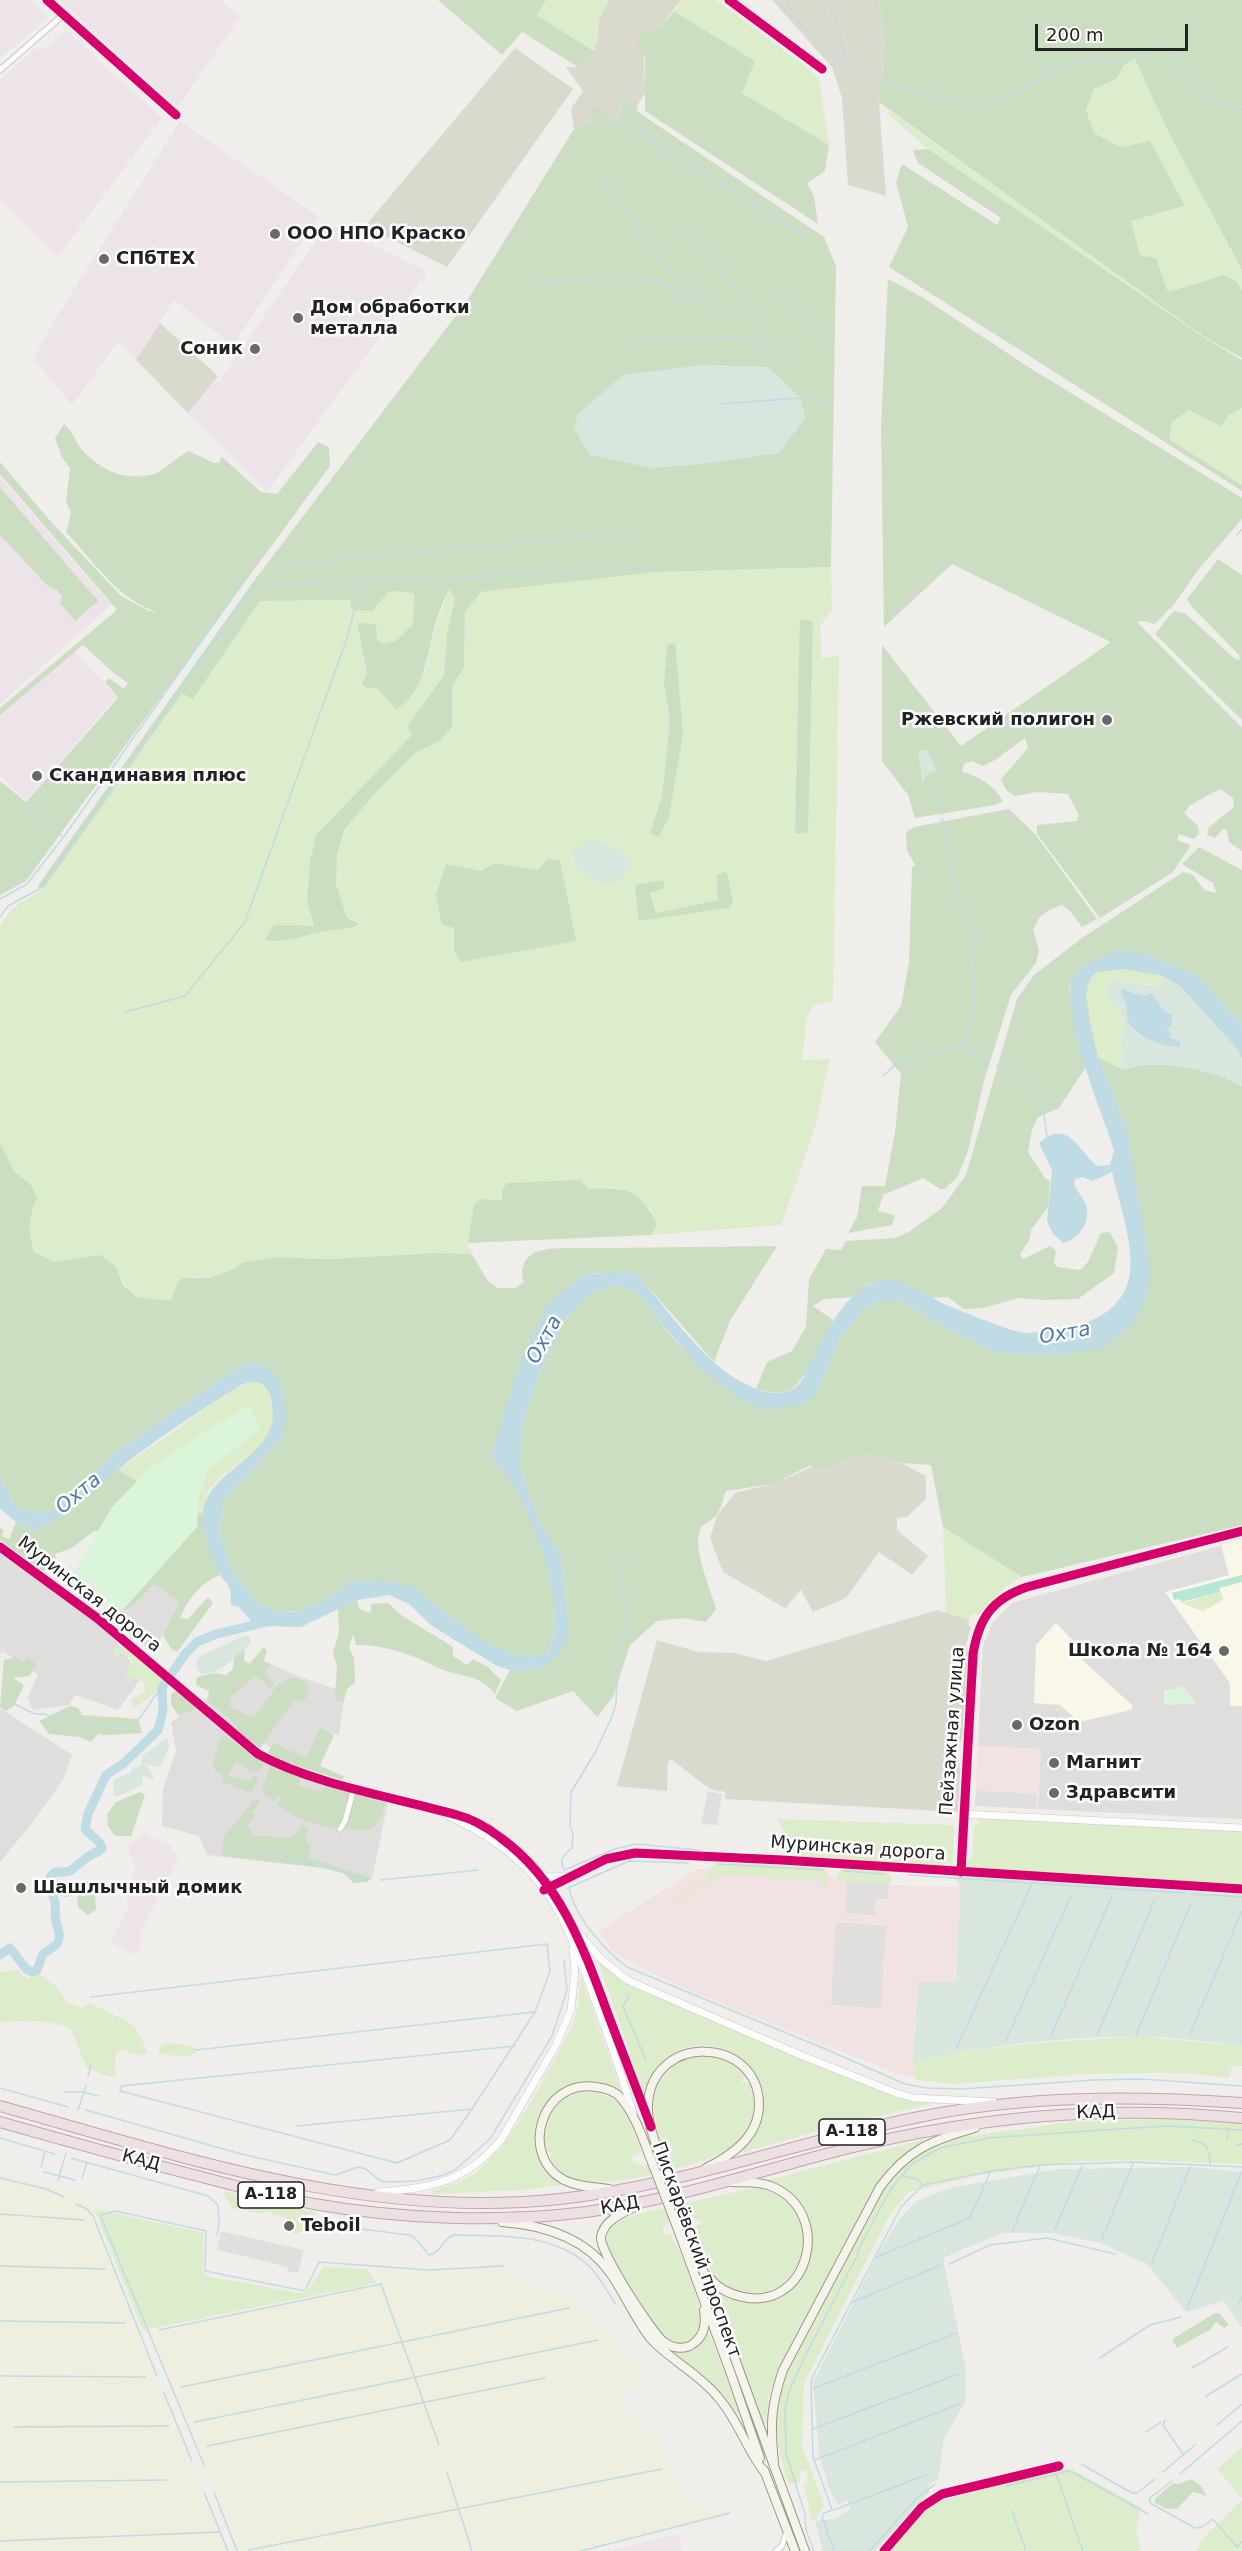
<!DOCTYPE html>
<html>
<head>
<meta charset="utf-8">
<style>
	body { margin:0 }
	#map { position:relative; width:1242px; height:2551px; overflow:hidden; background:#f0eeeb; font-family:"DejaVu Sans",sans-serif }
	canvas { display:block }
	.scale { position:absolute; left:1035px; top:24px; width:153px; height:27px; box-sizing:border-box; border:3px solid #222; border-top:0; padding-left:8px; font-size:18px; line-height:21px; white-space:nowrap; color:#222; -webkit-text-stroke:4px #fff; paint-order:stroke }
</style>
</head>
<body>
<div id="map">
<canvas width="1242" height="2551"></canvas>
<div class="scale">200 m</div>
</div>
<script>
const c = document.querySelector('canvas').getContext('2d');
c.lineJoin = 'round';
function fill(path, color) { c.fillStyle = color; c.fill(path, 'evenodd'); }
function trace(path, color, width, dash) { c.strokeStyle = color; c.lineWidth = width; c.lineCap = dash ? 'butt' : 'round'; c.setLineDash(dash || []); c.stroke(path); }
function label(font, color, halo, rows, align = 'center') {
  c.font = font + ' "DejaVu Sans",sans-serif'; c.lineWidth = 5; c.setLineDash([]); c.textBaseline = 'middle'; c.strokeStyle = halo; c.fillStyle = color; for (const [text, x, y, turn = 0] of rows) {
    c.save(); c.translate(x, y); c.rotate((+turn || 0) * Math.PI / 180); c.textAlign = isNaN(turn) ? turn : align; if (halo) c.strokeText(text, 0, 0); c.fillText(text, 0, 0); c.restore();
  }
}
fill(new Path2D(`
	M1242 1540V1819L1038 1809 1040 1749 978 1746 983 1647 993 1622 1012 1603Z
	M0 1553 51 1588 110 1634 142 1677 118 1710 75 1695 69 1705 32 1710 28 1697 38 1674 2 1651 0 1655Z
	M152 1577 179 1602 154 1653 106 1617 125 1593Z
	M262 1660 300 1677 345 1692 339 1735 331 1733 317 1770 237 1731 203 1700Z
	M194 1705 247 1750 275 1767 388 1803 372 1878 367 1882 354 1883 340 1870 207 1855 199 1836 162 1826 163 1789 176 1751 171 1723 182 1713Z
	M0 1708 72 1755 64 1778 33 1822 0 1862Z`), '#dfdedc');
fill(new Path2D(`
	M978 1746 1041 1749 1038 1809 975 1806Z
	M697 1869 826 1876 847 1882 885 1885 960 1887 950 2084 900 2075 684 1988 633 1964 613 1952 599 1931Z`), '#f1e3e1');
fill(new Path2D(`
	M0 0H30L49 18 0 58Z
	M59 0H220L240 17 178 107Z
	M66 30 162 118 58 257 0 199V80L34 50 48 46Z
	M180 121 319 217 233 345 174 300 136 360 118 342 72 405 33 359 54 321Z
	M327 224 428 271 267 492 188 413 214 380 219 382Z
	M0 476 111 605 0 704Z
	M75 651 116 697 26 801 0 775V715Z
	M144 1833 173 1847 172 1851 180 1855 139 1937 143 1940 135 1955 110 1943 128 1907 127 1889 136 1871 128 1847Z
	M678 2534 682 2551H608Z`), '#ede4e9');
fill(new Path2D(`
	M1242 1540V1706H1230V1683L1165 1592 1229 1575 1221 1545Z
	M1056 1623 1078 1646 1079 1657 1133 1706 1131 1710 1079 1722 1060 1705 1034 1703 1036 1645Z`), '#f8f7e8');
fill(new Path2D(`
	M609 0H681L660 27 643 31 645 93 637 106 638 112 626 97 616 125 598 120 574 129 571 109 583 91 566 67H578L597 42 599 19Z
	M772 0H879L885 45 879 102 886 196 848 185 842 98 832 67Z
	M515 48 573 89 447 267 365 226Z
	M160 323 218 376 188 413 136 360Z
	M873 1454 901 1463 926 1476V1499L907 1517 897 1518V1530L928 1556 912 1575 879 1552 846 1598 813 1612 801 1590 785 1608 723 1572 710 1538 717 1516 735 1493 773 1484 812 1467 830 1470 842 1460Z
	M937 1610 969 1619 968 1625 971 1627 966 1645 968 1653 962 1740 956 1744 960 1771 958 1812 725 1799V1792L710 1789 671 1759 668 1762 667 1791 617 1786 657 1640 698 1652 734 1653 766 1661Z`), '#d9d9cd');
fill(new Path2D(`
	M0 2174 84 2194 228 2551H0Z
	M371 2266 429 2270 504 2266 511 2276 523 2284H535L567 2295 597 2323 647 2379 641 2384 615 2394 616 2401 628 2410 635 2422 651 2432 660 2444V2455L672 2471 681 2496 699 2510 727 2509 730 2513 581 2551H237L149 2332 381 2284Z`), '#efefdf');
fill(new Path2D(`
	M546 0H609L599 19 595 52 537 15Z
	M681 0H716L809 69 819 79 829 145 742 93 755 61 674 11Z
	M1135 59 1170 133 1242 270V291L1236 281 1224 275 1168 292 1156 258 1140 255 1130 221 1185 207 1150 141 1121 147 1094 133 1086 110 1094 89 1116 79 1124 65Z
	M889 110 1161 306 1242 360 1209 341 928 149 887 113Z
	M1242 408V485L1170 440 1171 423 1189 410 1221 426 1229 415Z
	M831 567 832 609 820 626 821 658 839 656 833 1001 814 1005 807 1017 802 1060 830 1059 814 1131 781 1225 652 1235 657 1224 650 1208 616 1187 502 1200 480 1199 468 1243 472 1254 437 1253 327 1259 280 1257 244 1262 231 1270 210 1278 194 1277 177 1283 171 1301C139 1301 128 1297 116 1267L86 1258 55 1262 34 1252 28 1233 31 1185 14 1171 0 1143V926L12 909 44 888 182 692 194 698 260 601 350 600 389 591 414 593 413 624 397 640 384 644 377 639 375 624H357L367 673 396 709 425 671 433 635 449 588 455 598 447 634 444 675 407 727 413 735 316 835 310 862 307 901 314 926 327 931 350 929 355 920 347 919 336 884 337 855 344 830 378 790 415 753 440 741 452 727V686L464 668 465 612 481 592 657 572ZM674 642 683 734 650 833 662 796 670 718 664 684 667 645ZM494 863 538 870 454 951 455 928 446 865 481 871ZM727 872 733 903 640 921 635 885 665 888 650 893 656 913 719 900Z
	M1125 969 1163 976 1162 987 1141 983 1114 1002 1124 1017 1121 1044 1123 1070 1098 1057C1094 1040 1076 983 1096 972 1103 969 1117 969 1125 969Z
	M257 1381C266 1387 270 1393 272 1404 280 1455 226 1459 207 1495 205 1500 204 1507 202 1513L177 1514 155 1491 118 1470 237 1387 248 1382Z
	M943 1527 1022 1577 1007 1586 978 1615 973 1613 969 1619 946 1612Z
	M1221 1592 1223 1600 1203 1611 1181 1603Z
	M121 1646 129 1649 165 1681 160 1689 135 1708 130 1700 144 1692 145 1684 135 1676 128 1678 124 1673 133 1662 125 1653 113 1656 115 1649Z
	M979 1818 1242 1831V1886L976 1870 967 1866 965 1859H972L974 1825 979 1823Z
	M777 1819 954 1825 953 1863H945L944 1866 941 1867 799 1856Z
	M718 1862 820 1867 827 1871 828 1886H822L821 1880 719 1875 678 1900 677 1898 705 1880 710 1868Z
	M842 1868 887 1872 891 1876V1883L885 1885 837 1881V1874Z
	M598 1960 622 1980 647 1993 861 2083 898 2097 932 2104 843 2124 744 2152 742 2149C752 2140 756 2131 760 2118 780 2048 669 2009 644 2094Z
	M20 1970 21 1976 28 1979 36 1972 55 1985 68 2003 81 2008 90 2003 127 2021 136 2029 148 2052 142 2056 123 2050 116 2053 115 2078 87 2069 71 2029C50 2019 25 2021 2 2022L0 2024V1972Z
	M582 1979 623 2096 608 2088 562 2090 551 2099 541 2113 536 2139 543 2165 561 2185 522 2190 430 2194 429 2192C445 2186 460 2183 475 2173 510 2148 553 2064 573 2024L579 2003 580 1980Z
	M1142 2037 1242 2046V2066L1235 2065 1231 2069 1229 2078 1186 2073H1137L1087 2074 954 2084 917 2080 913 2062C988 2045 1064 2040 1142 2037Z
	M168 2043 193 2046 196 2050 194 2054 182 2057 158 2053 160 2047Z
	M706 2054C723 2058 734 2063 746 2076L741 2083H750C757 2103 756 2123 742 2140 723 2163 604 2189 574 2181 564 2178 555 2169 549 2161L552 2153 545 2151C540 2118 559 2087 596 2093 603 2094 611 2097 617 2102 629 2116 635 2135 641 2152L632 2157 633 2162 642 2166 668 2159 674 2147 663 2149C651 2117 645 2081 679 2061 686 2056 698 2055 706 2054Z
	M1165 2119 1242 2123V2164L1133 2160 1081 2161 985 2174 908 2192 889 2216 804 2383 802 2446 824 2505 815 2521 811 2520 804 2483 808 2481 806 2470 800 2471V2481L789 2485C775 2440 771 2420 785 2373L882 2189 896 2169 928 2147 954 2138 1072 2122Z
	M926 2139 892 2164 877 2183 778 2369 768 2399 766 2424 763 2425 716 2295 718 2293C734 2300 750 2305 767 2301 810 2290 825 2240 801 2205 793 2194 780 2187 768 2180Z
	M753 2188C773 2191 787 2197 798 2215 831 2275 744 2328 707 2267 700 2255 697 2241 692 2228L704 2222 690 2216 666 2224 664 2226 663 2236 671 2234C682 2261 724 2333 680 2344 674 2343 668 2341 663 2337 651 2325 604 2255 606 2240 607 2223 628 2217 641 2213Z
	M223 2191 318 2213 306 2224 303 2231 294 2235 296 2221 264 2211 263 2215 262 2213 249 2212V2210L238 2207 236 2209 232 2208Z
	M94 2209 204 2233 203 2271 205 2276 305 2294 324 2267 367 2269 377 2283 143 2330Z
	M706 2332 709 2333 739 2411 737 2414 722 2397 671 2352 677 2351Z
	M1242 2447V2498L1217 2469Z
	M1058 2469H1071L1141 2507 1136 2528 1141 2551H890L932 2503Z
	M1242 2500V2551H1195L1207 2534Z`), '#ddeccb');
fill(new Path2D(`
	M438 0H546L537 15 595 52 578 67 522 32 502 55Z
	M879 0H1242V270L1169 133 1135 59 1124 65 1116 79 1094 89 1086 110 1094 133 1121 147 1150 141 1185 206 1131 221 1140 255 1156 258 1168 292 1224 275 1236 281 1242 291V358L1205 337 1161 306 879 102 885 45Z
	M674 11 755 61 742 93 829 145 825 171 807 183 814 196 818 224 645 111V57L636 42 643 31 660 27Z
	M626 96 638 112 824 237 836 266 831 567 657 572 481 592 465 612 464 668 452 686V727L440 741 415 753 378 790 344 830 337 855 336 884 347 918 359 924C348 931 339 929 326 931 306 934 286 944 265 940L274 925 314 926 307 901 310 862 316 835 412 735 407 727 444 675 447 634 455 598 449 589C442 603 437 617 433 633 426 660 423 694 396 709L376 687 368 689 362 684 367 673 357 623 376 624 377 639 384 644 397 640 413 624 414 593 389 591 372 611 352 610 350 600 260 601 193 699 182 693 44 888 37 887 253 582 467 301 574 129 597 120 588 109 597 106 616 125Z
	M928 149 1209 341 1242 360V408L1229 415 1221 426 1189 410 1171 423 1170 440 1242 485V491L889 267 908 227 896 182 902 164 997 225 1001 218 918 163 913 150Z
	M888 279 922 297 1027 366 1242 498V519L1198 570 1175 603 1155 624 1144 621 1137 622 1242 728V851L1229 842 1227 830 1223 829 1215 838 1207 835 1209 827 1234 807 1233 798 1220 789 1190 805 1184 813 1198 826 1199 834 1193 839 1179 834 1177 840 1191 845 1173 872 1100 918 1037 834V825L1077 821 1079 815 1068 794 1037 792 1015 796 1006 790 1001 779 1028 748 1025 738 995 760 983 766 972 761 964 764 962 772C978 776 994 785 1003 801L995 805 915 818 908 795 882 761V645L961 746 1111 642 952 564 884 627 881 427Z
	M64 424C72 431 74 438 80 447 98 470 126 482 154 474 162 472 178 456 189 451L214 463 220 462 221 456 261 492 277 494 318 442 329 447 330 466 26 881 0 895V781L26 802 118 698 105 682 109 678 124 689 128 683 115 674 83 645 0 715V708L117 610 0 474V462L53 524 121 596 149 611 157 612C118 600 93 560 66 532L71 513 66 502 70 469 62 457 55 438Z
	M0 487 98 601 75 621 60 603 62 596 57 590 47 585 0 535Z
	M1218 559 1242 575V720L1155 634 1171 614 1175 611 1186 614 1235 659 1240 660 1239 655 1192 607 1187 599Z
	M800 620 813 621 808 832 795 834Z
	M675 642 683 734 669 817 659 837 650 833 662 796 670 719 664 684 667 645Z
	M1009 809 1036 835 1097 919 1082 927 1071 912 1062 905 1049 910 1039 918 1033 930 1039 950 1036 963 1011 995 984 1081 968 1151 958 1176 945 1189H940L923 1178 883 1195 878 1211 895 1215 892 1225 848 1233 857 1217 862 1186H885L895 1132 901 1074 875 1042 901 1006 909 962 912 867 915 865 907 851 906 832 914 827Z
	M1199 847 1242 870V1025L1197 975 1143 953 1085 967 1074 976 1069 991 1077 1039 1086 1067 1059 1108 1038 1117 1032 1130 1028 1152 1045 1178 1050 1181 1048 1207 1031 1230 1029 1241 1020 1254 1023 1259 1050 1246 1056 1251 1054 1264 1058 1267 1080 1270 1088 1262 1101 1233 1110 1232 1118 1248 1114 1273 1078 1299 1043 1300 1019 1298 982 1308 964 1309 948 1297 932 1298 894 1280 869 1283 853 1297 824 1299 813 1306 833 1320C824 1337 805 1384 788 1391 778 1395 766 1391 756 1389L767 1362 792 1351 806 1327 809 1279 826 1249 841 1250 846 1241 895 1238 910 1231 942 1208 966 1175 1017 999 1034 975 1082 938 1183 872 1193 875 1204 890 1216 893 1213 883 1182 864Z
	M547 859 560 860 576 941 461 962 454 951V928L442 925 436 895 446 864 481 871 494 863 538 870Z
	M727 871 733 903 728 908 639 921 635 885 663 880 665 888 650 893 656 913 718 900 717 875Z
	M1098 1057 1123 1070C1157 1057 1211 1069 1242 1086V1525L1022 1577 943 1527 931 1465 901 1463 873 1454 843 1460 830 1470 812 1467 811 1465 773 1484 726 1491C723 1498 721 1511 715 1517 711 1521 704 1523 701 1528 691 1548 711 1589 716 1609L706 1622 682 1618 657 1621 630 1645 613 1697 597 1717 573 1691 517 1711 495 1698 510 1670 528 1672 543 1668 569 1632 561 1554 538 1519 519 1464 522 1424 537 1379 566 1318 592 1292 614 1285 635 1291 680 1346 744 1401 816 1394 840 1338 865 1309 880 1301H902L932 1321 996 1353 1133 1325 1127 1128Z
	M0 1143 14 1171 31 1185 37 1198C28 1218 28 1230 34 1252L55 1262 100 1255 116 1267 123 1285 137 1297 171 1301 177 1283 183 1278H210L231 1270 244 1262 280 1257 327 1259 437 1253 472 1254 487 1280 498 1288H515L524 1282C519 1270 524 1257 536 1252 550 1246 589 1248 606 1248 663 1247 720 1247 777 1246L730 1321 714 1362 635 1272 585 1274 491 1457C528 1492 572 1604 548 1653L538 1657 519 1655 491 1646 437 1607 413 1586 353 1581 320 1602 295 1612 274 1610 257 1602 232 1570 219 1531 225 1499 282 1439 266 1367 253 1362 237 1368 114 1453 77 1490 49 1512 31 1513 16 1507 0 1477Z
	M580 1180 589 1189C625 1187 641 1189 657 1224L652 1235 468 1243 474 1204 480 1199 502 1200V1190L507 1183Z
	M118 1470 155 1491 104 1531H94L72 1548 55 1554 57 1565 43 1571 0 1540V1528L4 1530 2 1536 9 1539 16 1522 35 1530C71 1516 89 1494 118 1470Z
	M202 1513 207 1537 220 1575C200 1583 188 1599 180 1618L188 1619 208 1597 213 1603 177 1652 171 1649 163 1635 179 1602 154 1584C142 1596 132 1614 113 1610L136 1581 177 1514Z
	M357 1600 359 1609 371 1613V1604L388 1603 401 1615 453 1647V1656L467 1665 473 1659 488 1667 501 1680 495 1694C482 1676 465 1677 446 1671 437 1668 429 1663 420 1659 399 1651 378 1644 356 1645L353 1634 349 1648 354 1658 355 1683 347 1689 344 1700 337 1702 335 1695 337 1667 333 1653 339 1632 338 1608Z
	M245 1645 244 1661 249 1664 264 1647 267 1650 264 1661 270 1664 264 1673 275 1684 271 1688 255 1676 231 1697 230 1707 254 1718 278 1684 292 1677 304 1681 309 1693 303 1702 295 1699 260 1748 237 1731V1726L208 1701 209 1691 196 1685 197 1677 214 1673 226 1675 233 1669 235 1648Z
	M16 1657 23 1663 29 1657 37 1666 29 1676 13 1678 24 1685 14 1706 6 1711 0 1707 4 1660Z
	M176 1691 196 1706 191 1712 178 1715 171 1704V1694Z
	M70 1706 78 1708 82 1715 138 1719 142 1733 108 1735 98 1734 91 1742 79 1737 49 1734 39 1721Z
	M320 1728 334 1735 320 1766 344 1776 342 1780 276 1759 268 1752 273 1743 307 1758Z
	M225 1736 264 1763 260 1771 252 1772 236 1762 228 1775 249 1782 253 1776H258L253 1791 247 1792 222 1781V1774L212 1768 220 1738Z
	M271 1766 302 1778 298 1785 322 1792 326 1784 386 1802 380 1819 371 1829C342 1832 300 1824 277 1805L281 1799 279 1797 273 1801 264 1794 262 1788Z
	M140 1792 145 1795 131 1836H115L108 1826 107 1814 116 1802Z
	M256 1798 260 1802 252 1813 256 1816 248 1825 253 1835 287 1838 297 1834 302 1825 308 1827 306 1840 310 1845 309 1858 372 1878 367 1882 354 1883 340 1870 222 1856 223 1837Z
	M85 1883 95 1892 96 1910 88 1915 78 1907 77 1895 66 1897 57 1895V1888Z
	M1215 2313H1219L1229 2325 1224 2328 1216 2322 1211 2329 1177 2348 1173 2341 1174 2338Z
	M1191 2479 1200 2485 1207 2496 1193 2492 1177 2509 1165 2508 1155 2503V2499L1173 2483 1179 2484Z`), '#cbdec1');
fill(new Path2D(`
	M703 365 768 367 801 398 805 418 779 453 701 464 652 468 590 455 574 428 578 414 623 375Z
	M918 750 928 751 937 772H932L925 777 923 786Z
	M594 840C611 843 621 852 633 864L619 881 601 885 575 864 573 851 585 842Z
	M1163 976 1180 986 1238 1050 1242 1059V1086C1211 1069 1157 1057 1123 1070L1121 1044 1124 1017 1105 993 1112 981 1162 987ZM1126 989 1145 996 1152 994 1165 1012 1171 1027H1166L1170 1039 1182 1043C1171 1046 1164 1042 1155 1040 1135 1035 1129 1031 1128 1010 1128 1004 1123 998 1121 992Z
	M246 1635 250 1638V1644C237 1655 217 1678 200 1673L196 1667 197 1659 200 1656Z
	M167 1738 169 1747 161 1765 157 1767 146 1764 154 1777 152 1780 142 1774 143 1785 118 1796 113 1795 114 1780 132 1772V1768L141 1766 143 1755Z
	M955 1874 1242 1895V2046C1209 2042 1175 2037 1141 2037 1065 2036 987 2045 913 2062L919 1982H956L960 1887Z
	M1193 2167 1242 2172V2328L1224 2301 1186 2312 1147 2264 1100 2243 1052 2233H1002L943 2258 966 2369 965 2403 944 2438 938 2481 929 2483V2493L875 2551H823L815 2521 835 2519 850 2509 847 2500 838 2505 829 2488 819 2454 813 2383 879 2252 899 2220 916 2201 954 2187 1058 2169Z`), '#d9e6de');
fill(new Path2D(`
	M248 1405 261 1428 208 1471 199 1494 197 1527 122 1611 73 1572 113 1506 153 1465Z
	M1182 1685 1196 1704 1164 1705V1690L1175 1689Z`), '#daf5da');
fill(new Path2D(`
	M1242 1575V1582L1219 1588 1220 1592 1181 1602 1180 1599 1174 1600 1172 1593Z`), '#b7e6d2');
fill(new Path2D(`
	M1110 1619 1135 1643 1121 1658 1095 1635Z
	M989 1632 1000 1633V1637L1005 1638 1004 1658 984 1657 985 1639 989 1637Z
	M1137 1653 1165 1680 1150 1696 1125 1672 1129 1668 1126 1665Z
	M1182 1719 1215 1721 1214 1734 1181 1733Z
	M1106 1752 1119 1763 1091 1802 1074 1788Z
	M36 1758 64 1778 33 1822 5 1802Z
	M1157 1786 1210 1789 1209 1818 1156 1815V1807H1152V1793H1157Z
	M708 1791 722 1794 717 1825 701 1824Z
	M976 1791 1037 1794 1036 1809 975 1806Z
	M847 1882 889 1884 888 1899 876 1898 875 1915 845 1913Z
	M836 1922 886 1926 881 2008 831 2005Z
	M221 2231 304 2250 298 2273 288 2271V2268L269 2262 217 2250Z`), '#e0dfde');
fill(new Path2D(`
	M1119 951 1143 953 1197 975 1242 1025V1059L1238 1050 1180 986 1163 976 1125 969 1097 972 1090 979 1086 995 1091 1027 1098 1057 1127 1128 1150 1267 1147 1295 1133 1325 1102 1348 1057 1355 996 1353 932 1321 902 1301H880L865 1309 840 1338 816 1394 805 1403 768 1410 744 1401 700 1369 635 1291 614 1285 592 1293 566 1318 537 1379 522 1424 520 1466 538 1519 561 1554 569 1632 562 1652 543 1668 528 1672 510 1670 497 1666 432 1626 409 1604 389 1595 357 1600 301 1627 266 1626 251 1621 239 1607 231 1605C231 1600 231 1592 229 1587 227 1583 223 1580 221 1576 214 1564 200 1523 203 1510 212 1466 281 1456 272 1405 271 1397 269 1390 263 1385 255 1378 246 1383 237 1387 204 1409 170 1430 138 1454 103 1480 77 1514 35 1530L16 1522 0 1509V1477L16 1507 31 1513 49 1512 77 1490 114 1453 237 1368 252 1362 266 1367 278 1378 287 1410 282 1439 225 1499 219 1531 232 1570 257 1602 274 1610 295 1612 320 1602 353 1581 382 1580 414 1586 437 1607 492 1646 519 1655 538 1657 548 1653C572 1606 527 1492 491 1457L520 1363 549 1302 585 1274 635 1272C663 1304 690 1343 723 1370 740 1383 779 1405 798 1385 803 1380 806 1371 809 1365 826 1334 851 1275 893 1280 908 1282 935 1301 951 1307 970 1314 1006 1330 1024 1333 1031 1334 1040 1331 1047 1331 1081 1327 1119 1317 1129 1279 1136 1250 1119 1202 1112 1172L1093 1181 1082 1177 1074 1180C1074 1190 1080 1192 1084 1201 1094 1218 1080 1239 1063 1243L1053 1234 1047 1221 1052 1170 1039 1143C1067 1117 1079 1151 1097 1166L1110 1165 1114 1150C1103 1114 1058 1009 1073 978 1080 963 1104 955 1119 951Z
	M1122 989 1145 996 1152 993 1165 1012 1172 1015 1171 1027 1166 1028 1171 1033 1170 1038 1180 1041V1047C1166 1048 1134 1036 1129 1023 1124 1012 1131 1007 1121 996Z`), '#bfdbe3');
trace(new Path2D(`
	M786 0 799 23 832 53 876 79 940 99 992 103 1018 92 1055 70 1090 58 1126 61
	M826 0 836 22 846 61
	M1137 57 1162 43 1205 95 1216 101 1242 109
	M621 122 808 238
	M598 177 645 233 667 270 736 317
	M679 224 731 282 761 330 799 358
	M531 282 627 277 659 281 696 303
	M781 293 821 339
	M629 341 735 337 749 340 781 361
	M719 404 801 398 830 403
	M1237 535 1242 529
	M272 566 633 532
	M559 572 655 568
	M450 578 548 573
	M930 786 942 815
	M24 803 62 836
	M942 819 956 893 976 933 974 1008 964 1044 989 1065
	M0 899 27 884 65 835 246 578
	M0 917 8 906 39 889 253 585 439 578
	M125 1012 185 996 245 922 347 638 362 581
	M997 1065 1009 1067 1042 1101 1047 1136
	M883 1076 899 1061 963 1045
	M634 1562 620 1567 617 1573 622 1587 628 1625 618 1645 616 1704 610 1721 596 1751 571 1792 570 1827 573 1833 572 1848C564 1856 558 1859 564 1870L615 1849 636 1844 699 1850
	M6 1700 35 1714H45L50 1717C64 1713 82 1723 96 1726 108 1728 123 1726 135 1724 146 1712 150 1700 162 1688
	M233 1849 280 1855 367 1879
	M719 1864 824 1870
	M844 1871 884 1874
	M908 1875 1185 1893
	M381 1880 478 1870
	M569 1887C574 1916 604 1950 627 1967L830 2051 905 2084 927 2088 961 2089 1094 2080 1141 2079 1242 2086
	M568 1888 629 1861 688 1863
	M1192 1894 1242 1897
	M630 1994 623 2007 646 2060
	M91 1997 547 1944 550 1971 535 2012 472 2109 450 2140 397 2163 120 2091 121 2086 515 2046
	M1097 2035 1155 1899
	M1136 2035 1191 1903
	M1189 2036 1242 1911
	M1050 2038 1112 1896
	M1005 2042 1072 1894
	M1241 2042 1242 2040
	M956 2049 1032 1884
	M196 2050 534 2012
	M88 2076 91 2064
	M0 2088 68 2107
	M65 2092H83L98 2096
	M78 2110 86 2085
	M86 2110 241 2154 335 2175 358 2167 366 2169 379 2180 386 2182 416 2181 444 2175 456 2169 490 2139 552 2036 567 1990 564 1960
	M297 2126 472 2109
	M0 2138 55 2154
	M1192 2140C1207 2142 1210 2150 1210 2164
	M1227 2140 1228 2129
	M1237 2145 1242 2144
	M71 2158 208 2196 218 2205 219 2223 217 2236
	M41 2167 45 2151
	M44 2172 75 2180
	M903 2176 917 2179 922 2184
	M0 2178 46 2189 64 2197
	M82 2178 87 2162
	M58 2180 66 2153
	M76 2204 87 2209 93 2216 157 2376
	M0 2214 84 2220
	M317 2228 330 2225 409 2235 414 2237 429 2255C442 2253 442 2238 454 2235 500 2236 555 2232 591 2268 600 2278 607 2291 615 2303
	M1055 2229 1082 2166
	M1012 2232 1040 2166
	M1102 2239 1133 2163
	M874 2258 970 2218 990 2172
	M1152 2263 1191 2164
	M949 2264 990 2245 1047 2238 1115 2254
	M0 2266 105 2269
	M853 2302 941 2265
	M1239 2303 1242 2296
	M1187 2309 1242 2171
	M0 2321 125 2323
	M159 2330 381 2284 439 2445
	M1100 2358 1150 2325 1181 2317
	M1192 2368 1228 2347
	M0 2376 145 2377
	M181 2387 569 2308
	M812 2389 957 2333
	M164 2393 192 2461
	M1206 2396 1242 2374
	M1165 2420 1163 2425 1183 2454
	M195 2422 598 2340
	M1217 2425 1242 2404
	M14 2427 169 2426
	M813 2429 958 2374
	M1146 2432 1161 2422
	M207 2446 545 2378
	M815 2460 959 2404
	M1081 2464 1132 2493H1137L1155 2479
	M204 2465 100 2215 115 2211 206 2231 205 2271 305 2291 319 2262 429 2270 504 2266
	M1163 2472 1196 2444
	M447 2473 472 2551
	M1056 2474 1083 2551
	M1180 2474 1242 2421
	M1172 2481 1150 2498V2503L1195 2528 1202 2527 1213 2519 1237 2547 1242 2542
	M0 2482 166 2480
	M1006 2486 1068 2471 1074 2473 1148 2514
	M204 2492 228 2551
	M214 2492 237 2551
	M834 2510 926 2475
	M1012 2511 1026 2551
	M0 2541 220 2532
	M249 2550 662 2469
	M581 2551 730 2513
	M814 2551 806 2530 805 2514 786 2453 785 2409 789 2392 804 2358 858 2254 857 2252 890 2190 912 2164 940 2148 989 2138 1103 2130 1166 2126 1242 2130
	M834 2551 822 2517 824 2513 832 2510 813 2457 811 2385 812 2378 901 2207 923 2185 991 2171 1040 2165 1133 2162 1242 2167
	M870 2551 915 2500 935 2484`), '#bfdbe3', 1.5);
trace(new Path2D(`
	M0 1955 10 1948 27 1970 33 1972 37 1970 43 1954 57 1944C62 1934 58 1931 56 1921 54 1915 56 1908 55 1902 52 1890 43 1881 55 1872 75 1873 71 1869 85 1859 90 1854 97 1854 102 1848L100 1843 85 1829 88 1814 106 1775 124 1763 158 1730 163 1711 162 1688 185 1654 197 1642 216 1634 270 1621`), '#bfdbe3', 9);
const minor = new Path2D(`
	M47 0 176 115
	M729 0 822 69
	M0 70 63 15
	M963 1814 976 1637 984 1618 997 1603 1027 1587 1242 1531
	M340 1829 345 1821 354 1788
	M776 2551 782 2546 787 2531
	M884 2551 922 2507 942 2494 1059 2466`);
const tertiary = new Path2D(`
	M0 1547 97 1618 258 1754C317 1786 393 1796 458 1815 546 1841 580 1937 608 2014 621 2048 634 2082 647 2116
	M448 1816C481 1831 514 1852 537 1880 563 1911 576 1949 590 1987 606 2029 620 2070 633 2113
	M961 1872 963 1814 1242 1828
	M541 1874 549 1877 565 1876
	M544 1890 606 1859 635 1853 782 1860 1242 1889
	M578 1932 599 1957 627 1980 798 2054 896 2093 914 2098 994 2102
	M378 2192C429 2189 466 2182 501 2140L556 2045 571 2010 575 1971 573 1949`);
const secondary = new Path2D(`
	M658 2150C653 2136 647 2120 648 2105 651 2033 758 2035 759 2104 759 2137 732 2155 706 2168
	M609 2189C594 2187 578 2187 564 2180 518 2155 542 2078 596 2087 605 2088 615 2091 621 2098 634 2114 641 2133 648 2152
	M639 2205C625 2212 604 2219 601 2237 599 2251 652 2333 664 2342 673 2349 686 2350 694 2343 705 2335 706 2322 704 2310
	M502 2222C543 2225 585 2237 610 2273 625 2294 635 2319 651 2339 669 2359 698 2373 717 2396 739 2421 746 2449 765 2473
	M686 2224 805 2551
	M677 2227 731 2374 760 2458
	M708 2276C717 2288 728 2294 743 2297 809 2311 834 2214 773 2187 760 2181 746 2183 732 2182
	M774 2462C770 2425 771 2405 783 2370L880 2187C907 2150 932 2140 975 2128
	M764 2470 795 2551`);
const motorway = new Path2D(`
	M0 2106C182 2157 368 2220 560 2199 683 2185 799 2141 919 2117 1026 2095 1134 2096 1242 2103
	M0 2122C67 2141 135 2160 202 2177 239 2187 276 2197 314 2204 400 2219 498 2223 586 2212 674 2200 759 2171 845 2149 979 2116 1105 2105 1242 2118`);
trace(minor, '#c9c8c7', 7);
trace(tertiary, '#c9c8c7', 8);
trace(secondary, '#999a82', 10);
trace(motorway, '#c5a2ac', 12);
trace(minor, '#fdfcfc', 5);
trace(tertiary, '#fdfcfc', 7);
trace(secondary, '#f4f4ed', 8);
trace(motorway, '#ece0e2', 10);
const secondaryBridge = new Path2D(`
	M658 2150 686 2224
	M648 2152 677 2227`);
trace(secondaryBridge, '#999a82', 10, []);
trace(secondaryBridge, '#f4f4ed', 8);
trace(new Path2D(`
	M47 0 176 115
	M729 0 822 69
	M0 1547 97 1618 258 1754C315 1785 394 1797 457 1815 473 1819 488 1828 501 1838 561 1882 584 1949 609 2017 623 2054 637 2090 651 2127
	M961 1872 973 1654C979 1618 992 1599 1027 1587L1242 1531
	M544 1890 606 1859 635 1853 782 1860 1242 1889
	M884 2551 922 2507 942 2494 1059 2466`), '#d6006c', 9);
for (const [x, y, r, color] of [
	[275,234,6,"#6a6968"],
	[104,259,6,"#6a6968"],
	[298,318,6,"#6a6968"],
	[255,349,6,"#6a6968"],
	[1107,720,6,"#6a6968"],
	[37,776,6,"#6a6968"],
	[1224,1651,6,"#6a6968"],
	[1017,1725,6,"#6a6968"],
	[1054,1763,6,"#6a6968"],
	[1054,1793,6,"#6a6968"],
	[21,1888,6,"#6a6968"],
	[289,2226,6,"#6a6968"]
]) { const dot = new Path2D(); dot.arc(x, y, r, 0, 2 * Math.PI); c.fillStyle = color; c.fill(dot); trace(dot, '#fff', 2); }
for (const [x, y, w] of [
	[852,2132,66],
	[271,2195,66]
]) { const box = new Path2D(); box.roundRect(x - w / 2, y - 13, w, 26, 4.5); c.fillStyle = '#fff'; c.fill(box); trace(box, '#222', 1.5); }
label('bold 16px', '#222', null, [
	["А-118",852,2132],
	["А-118",271,2195]
]);
label('bold 18px', '#222', '#fff', [
	["ООО НПО Краско",287,234],
	["СПбТЕХ",116,259],
	["Дом обработки",310,308],
	["металла",310,329],
	["Соник",243,349,"right"],
	["Ржевский полигон",1095,720,"right"],
	["Скандинавия плюс",49,776],
	["Школа № 164",1212,1651,"right"],
	["Ozon",1029,1725],
	["Магнит",1066,1763],
	["Здравсити",1066,1793],
	["Шашлычный домик",33,1888],
	["Teboil",301,2226]
], 'left');
label('18px', '#222', '#fff', [
	["Муринская дорога",89,1595,38],
	["Пейзажная улица",953,1731,-86],
	["Муринская дорога",858,1849,4],
	["КАД",1096,2113,-2],
	["КАД",141,2161,15],
	["КАД",620,2206,-10],
	["Пискарёвский проспект",696,2250,70]
]);
label('italic 20px', '#4a7aab', '#fff', [
	["Охта",1065,1334,-10],
	["Охта",545,1340,-61],
	["Охта",79,1494,-40]
]);
</script>
</body>
</html>
